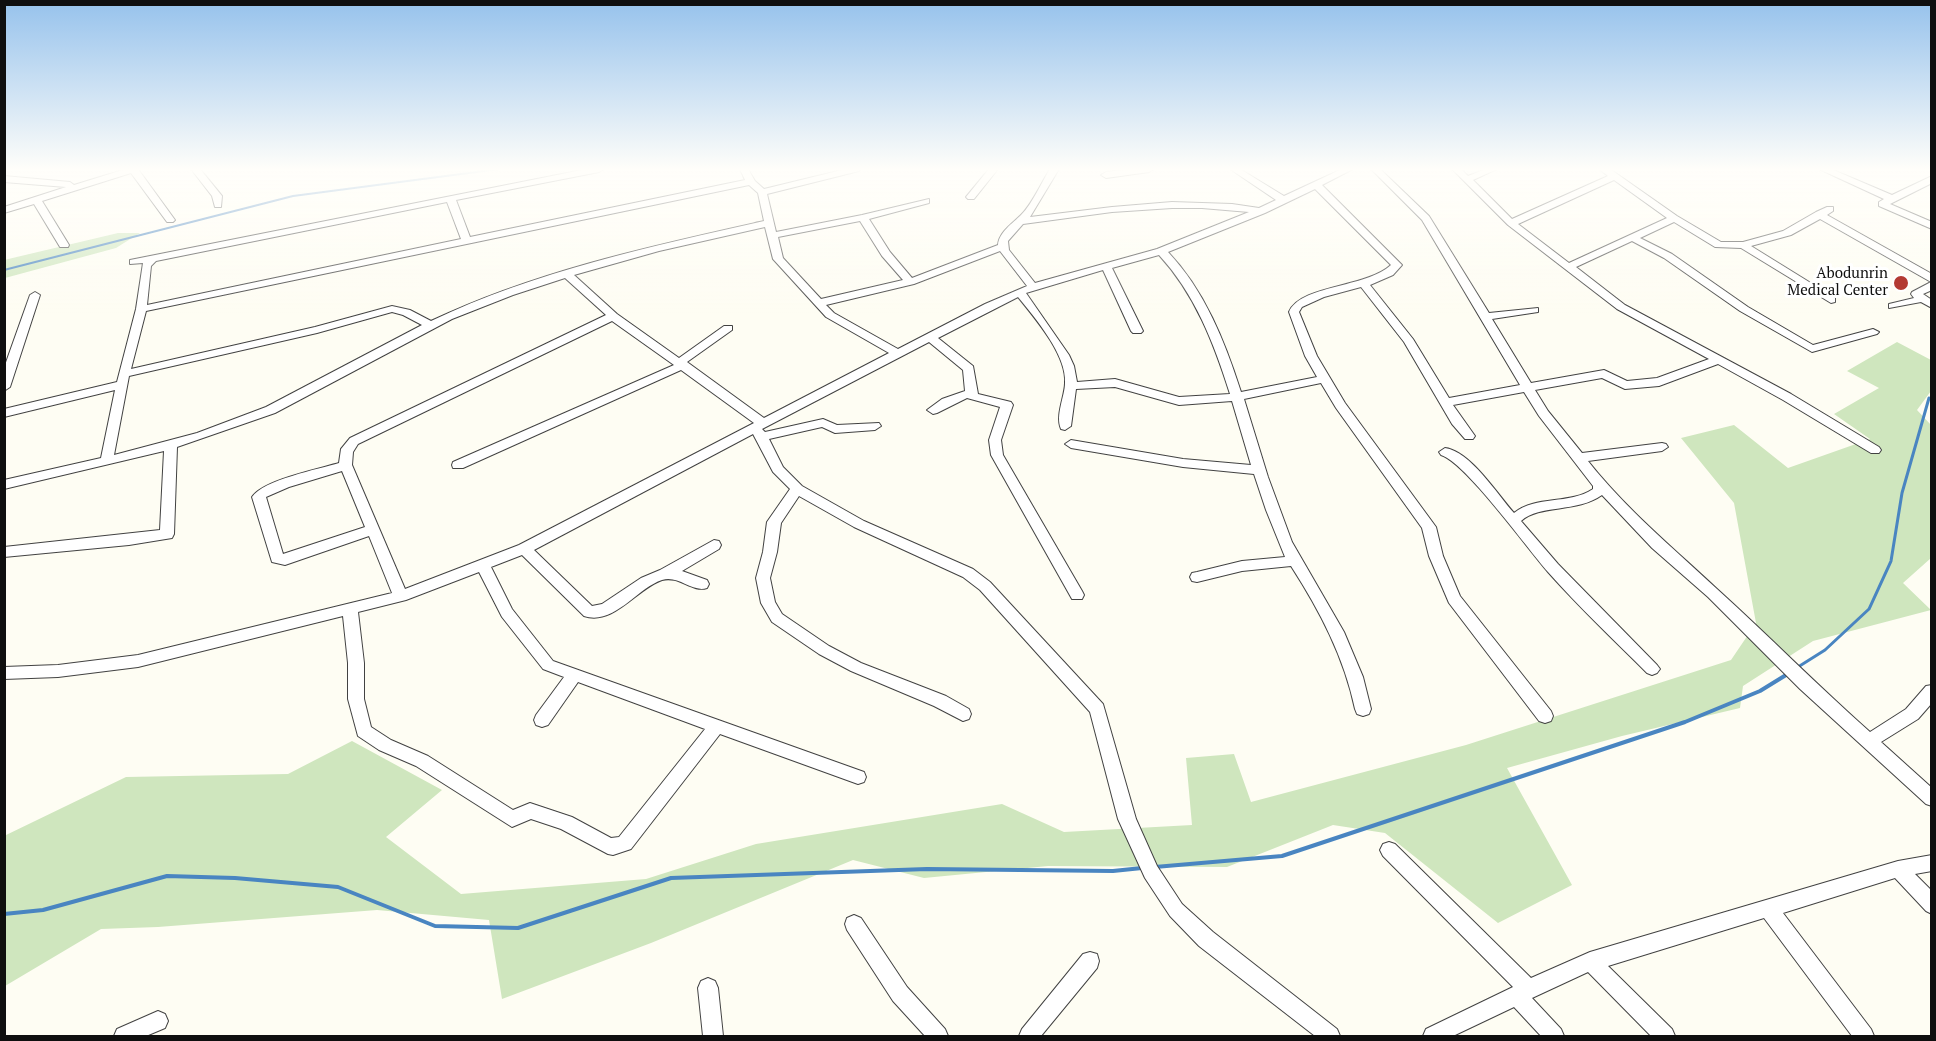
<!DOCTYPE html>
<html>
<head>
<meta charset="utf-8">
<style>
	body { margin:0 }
	#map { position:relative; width:1936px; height:1041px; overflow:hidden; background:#fefdf3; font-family:"PT Serif",serif }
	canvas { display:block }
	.frame { position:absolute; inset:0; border:6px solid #0f0f0f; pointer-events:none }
</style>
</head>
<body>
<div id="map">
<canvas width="1936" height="1041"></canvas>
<div class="frame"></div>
</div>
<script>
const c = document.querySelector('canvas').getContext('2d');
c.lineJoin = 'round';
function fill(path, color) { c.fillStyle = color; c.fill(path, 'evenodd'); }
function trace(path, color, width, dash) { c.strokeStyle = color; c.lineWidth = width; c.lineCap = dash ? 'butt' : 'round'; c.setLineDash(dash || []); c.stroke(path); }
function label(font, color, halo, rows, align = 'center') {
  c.font = font + ' "PT Serif",serif'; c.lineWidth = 6; c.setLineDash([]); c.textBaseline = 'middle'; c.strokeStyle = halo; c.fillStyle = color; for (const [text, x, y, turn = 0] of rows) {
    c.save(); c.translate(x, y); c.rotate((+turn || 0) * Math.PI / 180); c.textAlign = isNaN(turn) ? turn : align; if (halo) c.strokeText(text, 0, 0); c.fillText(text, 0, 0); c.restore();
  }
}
fill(new Path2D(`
	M118 233H140L116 248 5 278 4 260Z
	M1897 342 1931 360V391L1917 410 1931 425V558L1903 583 1931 610 1813 641 1743 686 1740 708 1622 736 1507 768 1572 885 1498 923 1385 833 1333 825 1227 867 1048 866 924 878 853 860 651 943 502 999 489 920 377 910 158 927 101 929 5 986 4 836 126 777 288 774 352 741 442 790 386 837 461 894 646 879 756 844 1002 804 1064 832 1192 825 1186 758 1234 754 1251 802 1466 745 1731 660 1756 623 1734 503 1681 438 1734 425 1788 468 1870 439 1834 414 1879 388 1847 371Z`), '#cfe6be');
trace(new Path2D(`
	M4 270 293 196 499 169`), '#4985c1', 2);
trace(new Path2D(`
	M1798 667 1825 650 1869 609 1891 561 1902 493 1929 398`), '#4985c1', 3);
trace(new Path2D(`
	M1155 867 1282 856 1685 722 1760 691 1786 675
	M4 914 43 910 167 876 235 878 338 887 435 926 518 928 671 878 927 869 1113 871 1142 868`), '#4985c1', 4);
const minor = new Path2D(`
	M126 169H138L175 220 173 222H167L131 173 42 201 69 245 68 247H60L34 204 4 213V207L66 187 4 182V176L70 182 74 185Z
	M191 169H200L222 196 221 207H215L212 196Z
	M587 169H604L599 172 456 200 470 237 745 180 740 169H748L755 181 764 189 846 169H860L859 171 767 194 776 232 862 215 929 199V203L869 219 890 252 912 278 998 245C999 232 1013 223 1021 215 1033 203 1041 183 1050 169H1059L1030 217 1112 207 1172 202 1232 204 1259 208 1276 200 1230 169H1240L1284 196 1342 169H1353L1322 185 1402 265 1393 275 1370 285 1413 339 1449 398 1520 385 1422 220 1371 169H1380L1429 216 1489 313 1538 308V312L1492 319 1531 383 1604 370 1627 381 1657 378 1709 359 1617 309 1508 225 1452 169H1461L1468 176 1486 169H1497L1473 180 1512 219 1608 176 1599 169H1610L1677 216 1721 242H1743L1783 231 1816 212 1827 207H1833V211L1827 215 1932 274V290L1923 294 1932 300V308L1921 302 1889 308V304L1914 298 1911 294 1912 292 1931 282 1820 219 1791 235 1751 246 1835 298V302L1831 303 1741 248 1715 247 1674 222 1640 238 1672 254 1748 307 1813 345 1873 329 1879 332 1877 334 1812 352 1740 311 1664 258 1632 241 1576 267 1625 305 1791 394 1879 447 1881 450 1879 453H1871L1783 400 1718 364 1659 386 1625 389 1602 378 1535 390 1548 411 1582 453 1662 443 1666 444 1668 447 1662 451 1588 461C1626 509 1672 547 1717 589 1769 636 1818 686 1870 732L1906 709 1926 686 1932 685V703L1918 719 1881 742 1932 788V806L1926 804 1800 689 1708 597 1652 548 1602 495C1577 513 1540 504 1521 521L1558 564 1657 665 1660 669 1657 673 1652 675 1647 673C1614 640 1579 607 1548 572 1527 548 1465 462 1441 455L1439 452 1445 448C1470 451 1497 494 1514 513 1536 495 1569 505 1593 489V486L1539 416 1524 392 1453 405 1475 436 1473 439H1465L1452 424 1404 342 1361 287 1324 297 1302 307 1299 312 1317 356 1345 403 1436 527 1443 556 1460 596 1551 711 1553 716 1551 721 1545 723 1539 721 1449 603 1429 556 1422 528 1336 408 1321 383 1244 399 1268 477 1292 542 1344 632 1363 677 1371 709 1369 714 1363 716 1357 714 1355 709C1344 657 1320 611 1291 566L1242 571 1197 582 1192 581 1190 577 1192 573 1197 572 1242 561 1285 557 1266 510 1254 474 1183 467 1071 448 1065 444 1071 440 1183 459 1251 465 1232 401 1179 405 1115 387 1076 389 1071 426 1065 430 1061 429C1055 415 1065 396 1065 383 1067 355 1035 318 1018 297L938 338 973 366 978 394 1011 402 1013 405 1001 440 1003 455 1082 591 1084 595 1082 599H1072L991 455 989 440 1000 407 967 398 937 413 933 414 927 410 942 399 965 391 963 370 929 342 762 429 765 432 823 419 837 425 879 423 881 426 875 430 835 433 822 427 769 439 783 467 802 486 864 521 973 569 990 582 1103 704 1136 819 1157 866 1182 904 1213 932 1337 1029 1340 1036H1315L1199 946 1170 916 1145 878 1118 819 1090 712 980 590 963 577 854 527 799 496 781 523 777 552 770 578 775 602 782 614 829 646 861 663 946 696 969 709 971 714 969 719 963 721 934 706 851 671 819 654 772 622 761 603 756 578 763 552 767 522 790 489 773 472 753 434 534 550 592 606 602 604 641 578 660 570 714 540 719 541 721 545 719 549 682 571 707 580 709 584 707 588C692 593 679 575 662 580 637 588 614 626 584 616L522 555 491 567 512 609 553 661 864 772 866 777 864 782 858 784 720 734 631 849 613 855 608 854 561 829 531 819 512 827 416 766 379 750 358 736 348 699V663L343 616 138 667 58 677 4 679V667L58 665 138 655 392 593 369 536 285 565 272 562 252 497C263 480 319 469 339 463L341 449 350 438 606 315 565 278 513 295 452 319 275 413 177 447 174 534 172 538 129 545 4 557V547L160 530 164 451 4 489V480L101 458 115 390 4 417V409L117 382 136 309 143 263 130 264V260ZM1614 180 1667 218 1569 263 1518 224ZM749 185 758 193 764 221C652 246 536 271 431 321L410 310 392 306 315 327 131 369 146 311ZM1315 189 1391 265C1366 288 1300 285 1289 312L1305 356 1317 377 1241 392C1225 342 1205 291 1168 252L1265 213ZM447 202 461 239 147 305 151 266 156 261ZM1172 208H1202L1249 212 1157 249 1035 283 1009 250 1008 241 1023 224 1112 212ZM860 221 882 256 903 280 821 299 783 258 778 237ZM765 227 773 259 826 317 889 353 764 418 687 362 732 330V326H724L679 358 617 314 574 275 659 251ZM1000 251 1027 286 985 304 898 349 834 313 826 305 914 284ZM1159 255C1195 294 1214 343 1230 394L1179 397 1115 379 1077 382 1074 366 1069 355 1026 293 1103 270 1131 331 1133 333H1141L1143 331 1112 268ZM392 312 403 315 422 325 266 407 197 433 114 455 129 376 317 333ZM612 321 674 365 453 462 452 465 453 468H463L681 370 754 423 519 545 405 589 352 465 353 452 358 444ZM342 471 365 527 283 554 266 497 289 487ZM479 572 502 617 543 669 564 677 536 715 534 720 536 725 542 727 548 725 578 682 705 729 619 837 611 838 572 817 530 803 513 810 428 756 391 740 371 727 364 699V663L358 612 406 600Z
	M989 169H998L974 199H968L966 197Z
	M1132 169H1154L1149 172 1106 178 1101 175 1106 172Z
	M1819 169H1831L1892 195 1932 176V183L1890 204 1932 222V229L1879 206V202L1884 199Z
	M35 292 40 295 10 387 4 391V368L30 295Z
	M1389 842 1395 844 1531 978 1590 952 1898 861 1932 855V871L1915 874 1932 891V914L1926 911 1895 878 1783 913 1871 1029 1874 1036H1852L1764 918 1608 966 1672 1029 1675 1036H1651L1588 972 1532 998 1561 1029 1564 1036H1541L1514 1007 1453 1036H1423L1426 1029 1513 987 1383 856 1380 850 1383 844Z
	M854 915 861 918 907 987 945 1029 948 1036H925L893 1001 847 930 845 924 847 918Z
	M1090 952 1097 954 1099 961 1097 968 1041 1036H1019L1022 1029 1083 954Z
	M708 978 715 981 718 988 723 1036H703L698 988 701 981Z
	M158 1011 165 1014 168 1021 165 1028 146 1036H114L117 1029Z`);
trace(minor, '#424242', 2);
fill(minor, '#fff');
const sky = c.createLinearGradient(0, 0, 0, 314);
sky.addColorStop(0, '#96c2ec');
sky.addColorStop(0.54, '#fffefa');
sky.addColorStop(1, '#fffefa00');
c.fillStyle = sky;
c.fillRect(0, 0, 1936, 314);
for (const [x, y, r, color] of [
	[1901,283,8,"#b33a33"]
]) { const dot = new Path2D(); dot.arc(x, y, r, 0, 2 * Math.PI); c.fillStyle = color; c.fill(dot); trace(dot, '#fff', 2); }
label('15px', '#0f0f0f', '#fff', [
	["Abodunrin",1888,274],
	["Medical Center",1888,291]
], 'right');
</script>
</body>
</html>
